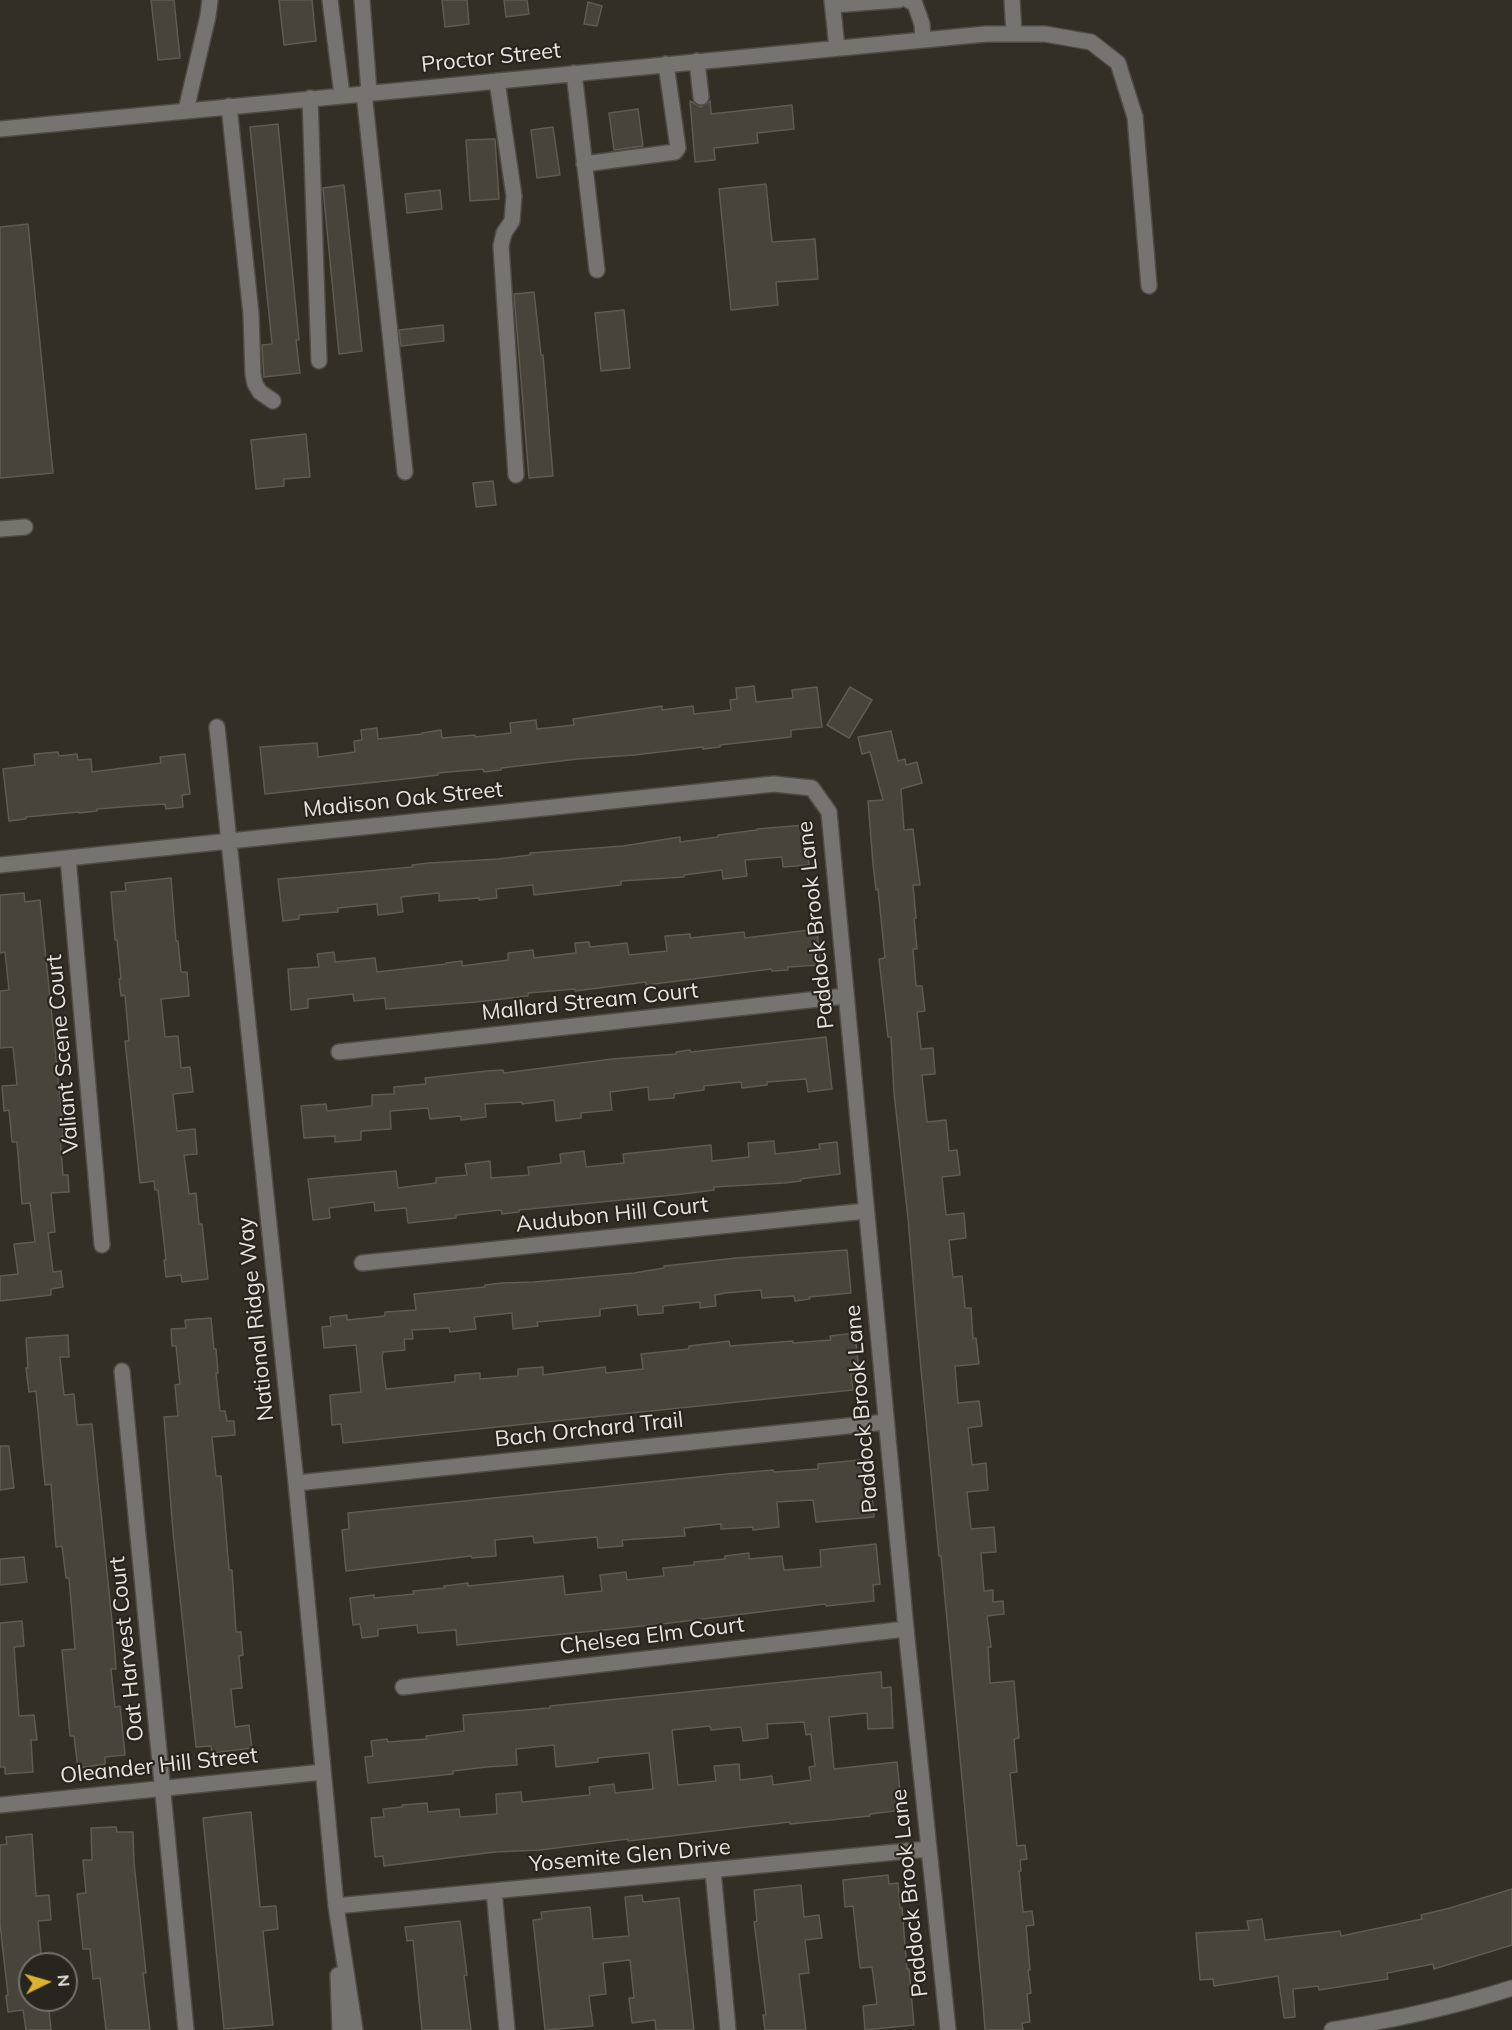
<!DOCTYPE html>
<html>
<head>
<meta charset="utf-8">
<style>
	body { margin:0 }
	#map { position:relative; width:1512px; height:2030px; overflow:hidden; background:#322f27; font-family:Mulish,sans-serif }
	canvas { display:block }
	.north { position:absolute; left:18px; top:1952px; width:60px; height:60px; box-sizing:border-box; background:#28251e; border:2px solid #74716b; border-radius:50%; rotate:85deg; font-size:16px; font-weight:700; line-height:24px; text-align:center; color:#e5e3de }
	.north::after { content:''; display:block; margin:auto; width:21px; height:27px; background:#ddb233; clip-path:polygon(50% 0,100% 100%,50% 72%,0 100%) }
</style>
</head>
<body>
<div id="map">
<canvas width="1512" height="2030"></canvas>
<div class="north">N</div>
</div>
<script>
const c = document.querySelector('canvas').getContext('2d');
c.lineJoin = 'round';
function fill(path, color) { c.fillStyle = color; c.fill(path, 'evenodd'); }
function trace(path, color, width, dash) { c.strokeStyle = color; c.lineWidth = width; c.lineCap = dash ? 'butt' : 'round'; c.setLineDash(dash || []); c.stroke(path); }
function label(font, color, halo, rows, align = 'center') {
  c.font = font + ' Mulish,sans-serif'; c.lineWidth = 4.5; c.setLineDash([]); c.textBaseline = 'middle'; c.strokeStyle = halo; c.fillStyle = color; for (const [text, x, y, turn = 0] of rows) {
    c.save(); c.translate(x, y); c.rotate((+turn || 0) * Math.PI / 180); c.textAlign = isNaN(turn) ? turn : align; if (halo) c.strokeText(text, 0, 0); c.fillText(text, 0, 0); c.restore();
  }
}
const building = new Path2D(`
	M151 0H174L180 58 158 60Z
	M279 0H312L316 41 284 45Z
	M442 0H467L469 24 445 27Z
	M504 0H527L529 14 506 17Z
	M588 2 602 6 597 26 584 24Z
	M690 101 701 107 710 101 711 114 792 105 794 129 757 133 758 143 714 148 715 160 695 162Z
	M638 109 643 146 614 150 609 113Z
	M278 124 299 340H296L300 373 264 377 262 345 272 344 250 127Z
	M553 127 560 175 537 178 531 130Z
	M495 139 499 199 470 201 466 140Z
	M766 184 772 242 815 239 818 279 776 282 778 305 731 310 719 189Z
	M344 185 362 351 339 354 323 188Z
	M440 190 442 209 407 213 405 194Z
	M28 224 53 473 0 478V227Z
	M534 292 541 355H543L553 476 529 478 514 294Z
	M624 310 630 368 601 371 595 313Z
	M443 325 444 341 401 346 399 330Z
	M306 434 310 477 284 479V486L256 489 251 440Z
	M493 481 496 505 476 507 473 483Z
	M754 686 756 702 793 698 792 690 817 687 822 727 791 730V737L720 745V747L703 749V747L634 755 578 759 501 768V770L484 772 483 769 438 773V775L414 778 265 794 260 747 317 743 318 757 355 752 354 741 362 740 361 730 377 728 378 739 422 734V733L441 730 442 738 475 735V737L511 733 510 723 536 720 537 729 574 725 573 719 662 706V710L693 706 694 714 731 710 730 700 737 699 736 688Z
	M850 687 872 700 849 738 827 725Z
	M891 731 898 761 905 759 906 765 917 762 922 783 901 789 904 830 913 829 920 885H913L916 918H914L917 949H913L916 986H922L925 1011 917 1012 921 1049 933 1048 935 1074 922 1075 927 1122 946 1120 949 1151 957 1150 960 1175 942 1177 946 1215 964 1213 966 1238 949 1240 953 1277 962 1276 965 1308H971L973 1339 976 1338 979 1364 955 1366 958 1403 979 1401 982 1426 968 1428 972 1465 986 1463 988 1490 967 1492 971 1529 994 1527 996 1552 981 1553 984 1591 993 1590V1602L1003 1601 1004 1614 987 1616 991 1647H988L990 1683 1014 1681 1019 1738 1014 1739 1017 1772 1010 1773 1017 1846 1025 1845 1027 1859 1020 1860 1021 1871H1019L1023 1912 1032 1911 1034 1925 1026 1926 1030 1970H1028L1031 1993 1027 1994 1030 2022 1022 2023 1023 2030H985L982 1991 941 1556H939L917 1327 908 1218 894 1093 891 1037H888L879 959 885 958 878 889 876 890 873 864 868 801 883 800 870 752 862 754 858 737Z
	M58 752 59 756 77 754 78 760 91 759 92 772 161 763 160 757 185 754 190 794 182 795 183 807 166 809 165 804 134 806 97 809V811L79 813V812L26 817V819L9 821 3 769 35 765 34 754Z
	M805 825 809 865 783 867 782 857 745 860 747 876 723 879 722 870 684 875V877L621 881V885L534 895 533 885 496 889 497 898 479 900V898L439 901V893L401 897 403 912 378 915 377 904 338 908V912L299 915V919L283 921 278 879 413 867 412 865 429 863 498 859 530 855V853L623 846 680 837V842L718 837V835L757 830V829Z
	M171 878 176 941H178L181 972H187L189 996 161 999 165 1037 178 1036 181 1068 190 1067 193 1092 173 1094 177 1131 195 1129 197 1154 184 1155 189 1194 196 1193 199 1224H202L208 1279 182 1282 181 1275 166 1277 164 1260H166L158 1190H155L154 1181 140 1183 125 1041H129L125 995 121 996 119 979H121L117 940H115L111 892 126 891 125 883Z
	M24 893 25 902 40 900 64 1136 60 1137 63 1175H68L69 1192 51 1193 55 1232 48 1233 53 1272 61 1271 63 1287 51 1289V1295L0 1301V1276L18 1274 14 1244 35 1242 30 1203 22 1204 17 1142H12L9 1110 4 1111 2 1086 17 1085 13 1047 0 1048V991L9 990 5 952 0 953V895Z
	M817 929 820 965 788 967V970L772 971 771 969 646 985V982L575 991V989L528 993V996L476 1002 386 1009 385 998 354 1001 353 994 308 999V1008L291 1010 288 969 319 967 317 954 334 952 335 962 375 958 377 972 446 964V963L462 961V966L508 960V953L533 950 534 958 576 953 575 943 589 942 590 947 627 943 629 955 667 951 665 936 690 934V938L744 932 745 938Z
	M826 1037 832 1089 808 1092 806 1079 767 1082V1085L742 1088 741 1082 704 1086V1090L674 1094V1098L649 1100 648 1087 610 1092 612 1110 581 1113V1118L556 1121 554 1100 522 1104V1102L485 1104 486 1117 461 1120V1116L430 1119 428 1108 390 1111 391 1129 361 1131V1140L335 1142V1136L304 1138 301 1106 326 1104 327 1111 372 1106V1095L394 1094V1087L426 1084 425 1078 487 1071 503 1070 504 1073 612 1059 676 1054V1052L690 1050 691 1052Z
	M774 1141 775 1154 820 1149 819 1144 837 1142 840 1174 800 1179 801 1181 784 1183 714 1187V1190L683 1194 519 1210V1212L502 1214 501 1210 456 1215V1218L408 1223 406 1208 375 1211 374 1202 329 1208 330 1218 313 1220 308 1179 396 1171 398 1188 436 1183V1178L467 1175 465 1164 490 1161 491 1178 529 1175 528 1167 561 1163 560 1154 584 1151 586 1167 624 1163 623 1154 711 1145 712 1161 749 1157 748 1143Z
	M847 1250 851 1293 809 1297 810 1299 795 1301 794 1296 762 1298 761 1290 725 1293 715 1295 716 1306 700 1308V1302L663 1306V1313L638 1315 637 1305 600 1309V1316L537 1322 538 1326 513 1329 512 1313 474 1317 476 1329 450 1332 449 1328 412 1330 413 1339H404L405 1350 383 1352 382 1358 386 1389 455 1382V1375L480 1373V1379L518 1376V1369L543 1367V1375L605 1367 606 1373 643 1369 641 1354 689 1349V1346L729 1341 730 1346 793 1341V1343L831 1340 830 1336 855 1333 859 1373 851 1374 853 1390 343 1443 341 1424 332 1425 330 1395 361 1392 356 1345 324 1348 322 1327 331 1326 330 1317 347 1315V1320L385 1316V1312L416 1310 414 1294 485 1287V1285L502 1283 534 1282 634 1273 664 1268V1266L736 1258Z
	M211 1318 214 1349H216L218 1373H216L220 1411H225L227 1421H234L235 1435 212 1437 216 1476H221L229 1570H232L236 1632H241L243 1655 239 1656 242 1688 231 1689 235 1727 249 1725 252 1748 212 1753 211 1746 196 1747 173 1532 164 1417 178 1416 175 1385 180 1384 176 1346H172L171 1329 186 1328 185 1320Z
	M68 1335 69 1357H60L64 1395 74 1394 77 1425 92 1424 114 1641 116 1669H111L115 1707 120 1706 125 1755 105 1757V1764L78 1768 74 1736H70L62 1650 75 1649 69 1578H66L62 1546 56 1547 51 1484 45 1485 36 1391 29 1392 26 1368H28L26 1338Z
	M0 1446H9L14 1488 0 1490Z
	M860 1460 862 1476 870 1475 874 1517 816 1522 813 1500 777 1502 779 1527 753 1530V1527L721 1529V1524L684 1528 685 1536 622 1540 623 1546 598 1548 597 1537 534 1543 533 1536 495 1540 496 1556 472 1558 471 1556 346 1571 342 1530 349 1529 348 1513 727 1474 773 1470 774 1472 818 1469V1464Z
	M876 1544 880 1584 873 1585 874 1601 826 1606 825 1604 662 1624 457 1645 456 1630 418 1633 417 1625 378 1629V1636L362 1638 360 1624 353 1625 350 1598 374 1595V1598L414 1594 413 1591 445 1588 444 1586 468 1583V1586L563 1576 565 1595 602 1591 600 1575 626 1572 627 1580 664 1576 663 1568 694 1565V1562L725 1559V1556L749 1553V1559L782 1556 784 1570 821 1567 820 1550Z
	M24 1557 27 1582 0 1585V1559Z
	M22 1621 24 1646 14 1647 19 1716 34 1715 37 1740H31L33 1772 5 1774V1767H0V1623Z
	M881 1672 882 1688 891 1687 893 1728 868 1729 867 1713 829 1717 834 1769 897 1762 902 1810 870 1814V1816L790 1824V1822L628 1841V1839L540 1850 495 1852 384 1866 383 1856 375 1857 371 1818 384 1817 383 1809 402 1807V1805L427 1803 428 1812 459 1809 460 1817 497 1814 496 1794 521 1792 522 1802 590 1795 589 1787 614 1784 615 1793 653 1789 649 1753 598 1758V1762L556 1767 554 1745 516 1749 517 1765 487 1767 453 1771V1774L368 1783 365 1757 373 1756 371 1741 387 1739 388 1742 427 1739 426 1736 464 1731 463 1715 550 1708V1706ZM804 1722 806 1735 811 1734 815 1766 809 1767 811 1780 773 1785 772 1776 740 1780 739 1764 714 1766 716 1781 678 1785 672 1730 710 1726 711 1730 741 1727 743 1741 768 1738 767 1724Z
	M251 1812 260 1907 276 1906 278 1929 263 1931 273 2025 224 2029 203 1818Z
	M116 1827 117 1832H133L134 1863 146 1973H143L150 2030H106L100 1978 93 1979 90 1949H83L77 1894 86 1893 83 1860H92L91 1828Z
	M32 1834 36 1896 49 1895 51 1920 38 1921 42 1964H30V2000H48L51 2030H26L23 2010 8 2012 6 1996 8 1995 0 1924V1845L7 1844 6 1837Z
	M888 1875 889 1884 898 1883 900 1908H902L907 1969H909L914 2025 865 2030 863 2006 877 2004 872 1967 860 1968 853 1906 845 1907 843 1880Z
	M801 1885 804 1917 819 1915 822 1938 805 1940 809 1973 799 1974 806 2030H765L763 2015H766L754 1922 757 1921 754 1890Z
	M1512 1889V1945L1434 1969 1433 1964 1387 1973 1388 1979 1319 1990 1318 1986 1293 1989 1295 2017 1284 2018 1278 1976 1214 1986 1213 1979 1200 1980 1196 1933 1249 1930 1247 1921 1262 1919 1265 1940 1340 1931 1341 1936 1422 1919 1421 1915 1450 1908Z
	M642 1895 643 1902 679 1898 694 2030H656L655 2020 632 2023 629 1998H634L630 1960 603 1963 606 1994 589 1996 593 2026 545 2030 533 1920 542 1919 541 1912 590 1907 593 1939 629 1936 625 1897Z
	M460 1921 467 1975 464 1976 471 2030H422L413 1940 407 1941 405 1927Z`);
fill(building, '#47443c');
trace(building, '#5e5b52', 1.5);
const minor = new Path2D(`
	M330 0 342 95
	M362 0 369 92
	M832 0 837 48
	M908 0 915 4 922 24 923 40
	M1012 0 1014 34
	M833 5 899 0
	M697 61 701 97
	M574 73 597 270
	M497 81 514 196 512 221 504 233 501 246 516 475
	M364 93 405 472
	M310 98 319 361
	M229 106 251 314 253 374 255 384 260 392 273 401
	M186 110 208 16 210 0
	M0 129 986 34H1045L1091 42 1118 63 1135 117 1149 286
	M584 164 675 152 678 148 666 64
	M0 529 25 527
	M217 727 296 1483 336 1906 355 2030
	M68 858 102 1245
	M0 865 774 784 812 788 829 812 906 1629 948 2030
	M339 1052 846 996
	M362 1263 866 1211
	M122 1371 186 2030
	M296 1483 886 1422
	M403 1687 906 1629
	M0 1805 323 1772
	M713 1871 728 2030
	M494 1891 507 2030
	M336 1906 928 1849
	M338 1975 340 2030
	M1332 2030C1393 2020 1453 2007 1512 1988`);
trace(minor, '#4f4c44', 18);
trace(minor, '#757470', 15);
label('22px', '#e5e3de', '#28251e', [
	["Proctor Street",491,58,-6],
	["Madison Oak Street",403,800,-6],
	["Paddock Brook Lane",816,925,-96],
	["Mallard Stream Court",590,1002,-6],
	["Valiant Scene Court",63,1054,-95],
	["Audubon Hill Court",612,1215,-6],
	["National Ridge Way",256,1319,-96],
	["Paddock Brook Lane",862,1409,-95],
	["Bach Orchard Trail",589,1430,-6],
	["Chelsea Elm Court",652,1636,-7],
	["Oat Harvest Court",127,1649,-96],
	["Oleander Hill Street",159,1766,-6],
	["Yosemite Glen Drive",630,1856,-5],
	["Paddock Brook Lane",910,1893,-96]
]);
</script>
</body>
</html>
